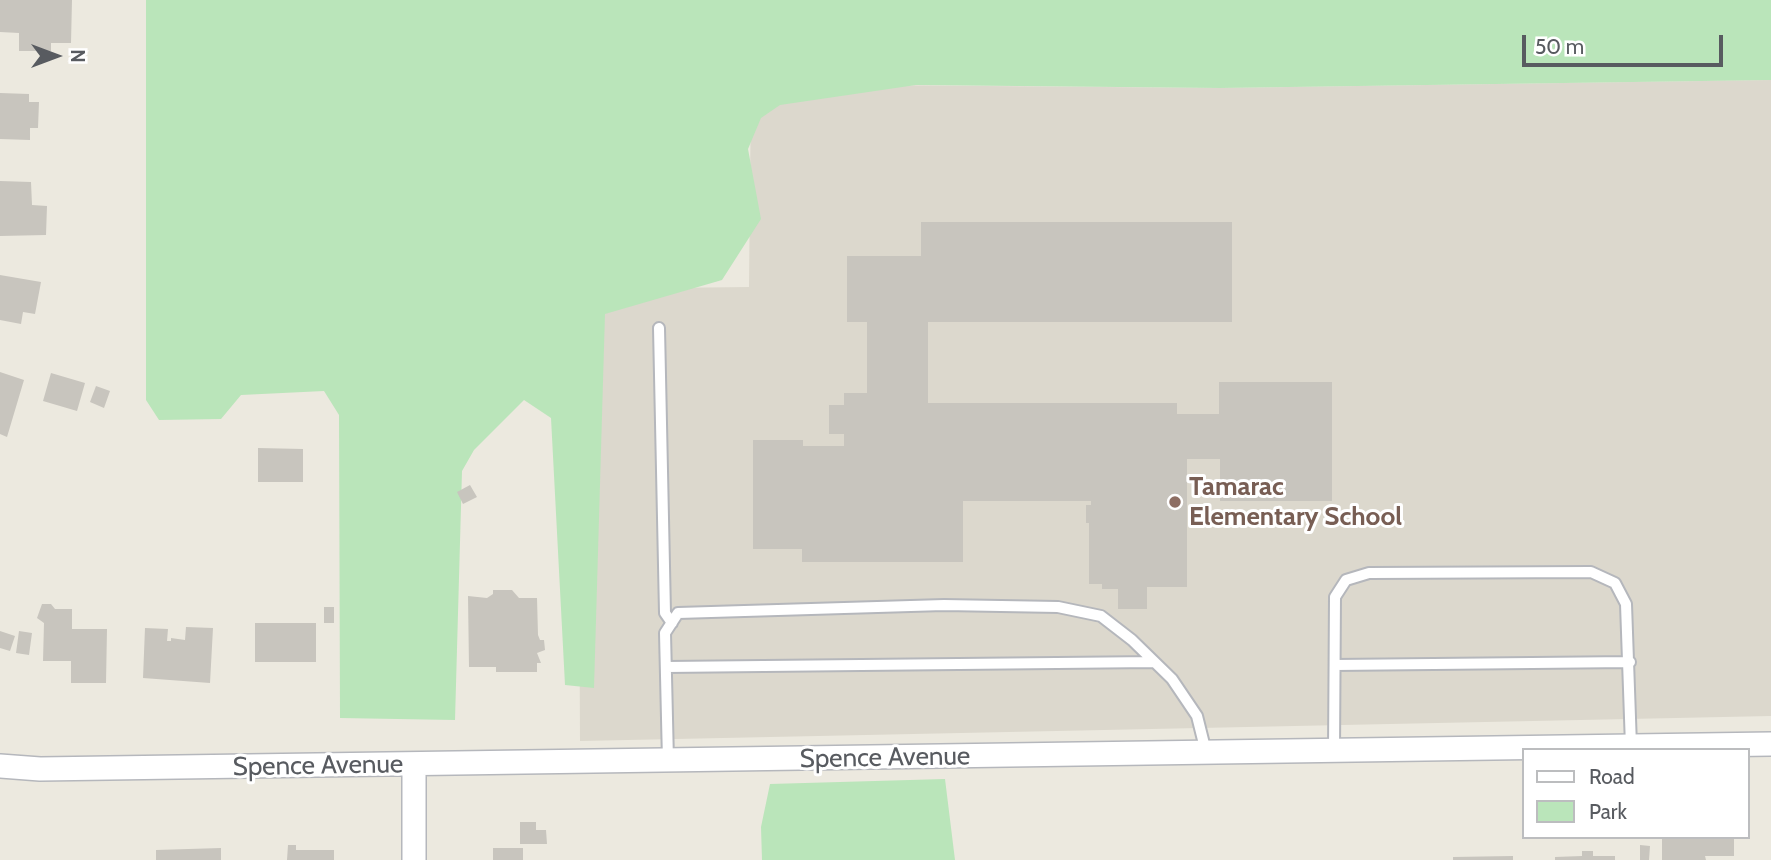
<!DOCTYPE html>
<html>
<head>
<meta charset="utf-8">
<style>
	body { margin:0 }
	#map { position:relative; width:1771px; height:860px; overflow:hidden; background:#ece9df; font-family:Cabin,sans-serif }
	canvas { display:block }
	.legend { position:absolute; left:1522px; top:748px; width:228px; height:91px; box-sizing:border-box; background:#fff; border:2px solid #bcbdbf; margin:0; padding:9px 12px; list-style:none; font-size:21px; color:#585b60 }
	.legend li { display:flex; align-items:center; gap:14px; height:35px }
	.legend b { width:35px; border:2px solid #bcbdbf }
	.north { position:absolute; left:21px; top:21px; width:70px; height:70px; -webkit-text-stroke:5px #fff; paint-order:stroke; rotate:90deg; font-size:19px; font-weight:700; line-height:28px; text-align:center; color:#585b60 }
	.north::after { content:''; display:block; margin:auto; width:24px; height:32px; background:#585b60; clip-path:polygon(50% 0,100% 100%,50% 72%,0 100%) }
	.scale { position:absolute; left:1522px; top:35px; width:201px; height:32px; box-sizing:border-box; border:4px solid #585b60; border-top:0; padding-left:9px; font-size:21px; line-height:24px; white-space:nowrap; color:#585b60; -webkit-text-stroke:5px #fff; paint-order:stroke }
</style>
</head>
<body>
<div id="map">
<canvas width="1771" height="860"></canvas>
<ul class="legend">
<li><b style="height:9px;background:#fff"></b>Road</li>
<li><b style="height:19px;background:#bae5ba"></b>Park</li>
</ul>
<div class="north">N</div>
<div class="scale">50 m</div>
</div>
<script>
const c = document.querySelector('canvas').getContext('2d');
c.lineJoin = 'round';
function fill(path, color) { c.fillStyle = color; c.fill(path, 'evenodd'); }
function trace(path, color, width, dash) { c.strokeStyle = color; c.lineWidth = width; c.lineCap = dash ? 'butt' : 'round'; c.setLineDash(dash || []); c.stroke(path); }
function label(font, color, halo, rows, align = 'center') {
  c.font = font + ' Cabin,sans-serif'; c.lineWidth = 6; c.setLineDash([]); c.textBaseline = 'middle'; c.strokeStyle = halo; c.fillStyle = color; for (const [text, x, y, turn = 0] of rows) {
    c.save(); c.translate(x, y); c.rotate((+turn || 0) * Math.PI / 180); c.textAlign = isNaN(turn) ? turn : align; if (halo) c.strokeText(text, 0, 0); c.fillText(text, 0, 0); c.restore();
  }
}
fill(new Path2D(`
	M1771 80V716L580 741 578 289 749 287 751 84 1220 88Z`), '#dcd8cd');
fill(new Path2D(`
	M146 0H1771V80L1220 88 916 85 780 105 761 118 748 149 761 219 722 280 605 314 594 688 565 685 551 418 524 400 474 450 462 471 455 720 340 718 339 415 324 391 241 395 221 419 159 420 146 400Z
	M945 779 955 860H762L761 827 770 784Z`), '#bae5ba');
fill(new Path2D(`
	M0 0H72L71 43H51V51H19V33L0 32Z
	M0 93 29 94V102H39L38 128H30V140L0 139Z
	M0 181 31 182 32 205 47 206 46 235 0 236Z
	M921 222H1232V322H928V403H1177V414H1219V382H1332V501H1220V459H1187V587H1147V609H1118V589H1102V584H1089V523H1086V505H1091V501H963V562H802V549H753V440H803V446H844V434H829V405H844V393H867V322H847V256H921Z
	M0 275 41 282 35 314 23 312 21 324 0 320Z
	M0 372 24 380 7 437 0 434Z
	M51 373 85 383 77 411 43 401Z
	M96 386 110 391 104 408 90 402Z
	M258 448 303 449V482H258Z
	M470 485 477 497 463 504 457 492Z
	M493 590H512L519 598H537L538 635 540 640H544L545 650 537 653 541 663H537V672H496V667H469L468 596 487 598 493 594Z
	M42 604H51L55 609H72V629H107L106 683H71V661H43L44 623 37 618Z
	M324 607H334V623H324Z
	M255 623H316V662H255Z
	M186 627 213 628 210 683 143 678 145 628 168 629 167 641H171V638L185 640Z
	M0 631 15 636 10 651 0 648Z
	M19 631 32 633 29 655 16 653Z
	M520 822H536V830H546L547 844H520Z
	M1662 837H1734V856H1705L1706 860H1662Z
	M288 845H296V850H334V860H287Z
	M1640 845 1650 846 1649 860H1640Z
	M221 848V860H156V850Z
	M493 848H523V860H493Z
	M1582 851H1593V856H1615V860H1555V857L1582 856Z
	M1513 856V860H1453V857Z`), '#c8c5be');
const lane = new Path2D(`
	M659 328 665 613 672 623
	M1335 665 1630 662
	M666 667 1154 662
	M1334 750 1335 597 1346 580 1369 573 1591 572 1615 583 1626 604 1631 746
	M668 761 665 633 678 613 944 605 1058 607 1101 616 1132 640 1172 679 1197 716 1206 752`);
const street = new Path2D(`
	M414 765V860
	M0 766 40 769 1771 744`);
trace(lane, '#b5b7bc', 14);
trace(street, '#b5b7bc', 26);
trace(lane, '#fff', 10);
trace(street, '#fff', 23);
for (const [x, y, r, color] of [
	[1175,502,7,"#8d6e63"]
]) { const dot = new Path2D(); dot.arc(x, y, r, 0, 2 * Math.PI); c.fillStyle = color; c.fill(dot); trace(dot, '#fff', 2.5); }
label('bold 26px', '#785e54', '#fff', [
	["Tamarac",1189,487],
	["Elementary School",1189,517]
], 'left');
label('26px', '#585b60', '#fff', [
	["Spence Avenue",885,758,-1],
	["Spence Avenue",318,766,-1]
]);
</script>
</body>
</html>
